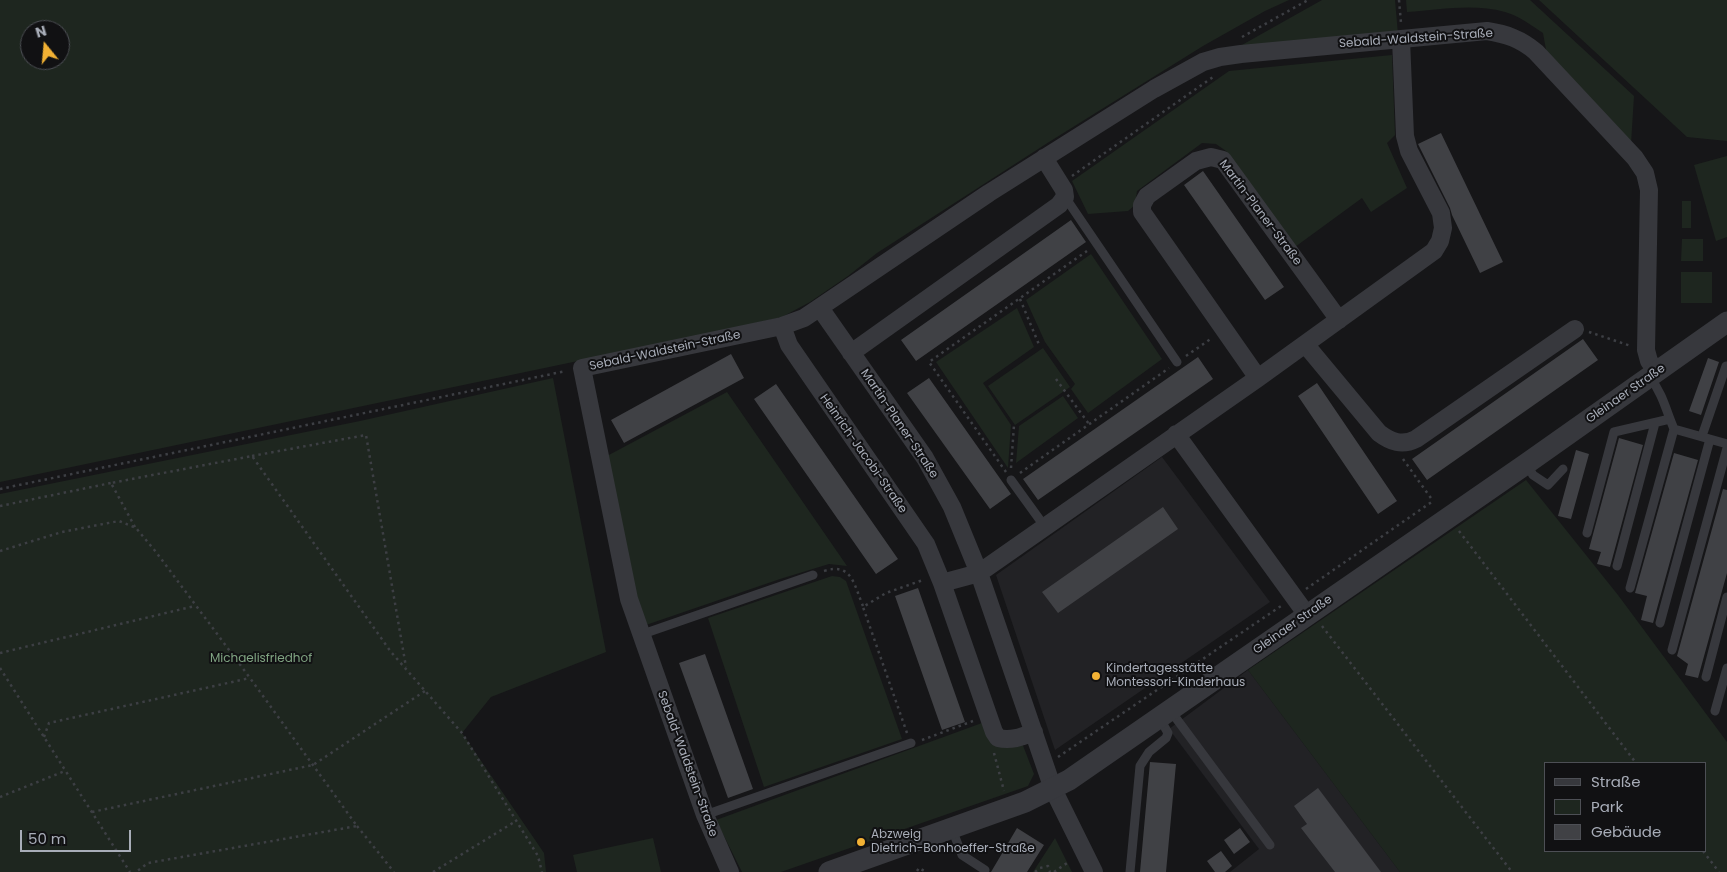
<!DOCTYPE html>
<html>
<head>
<meta charset="utf-8">
<style>
	body { margin:0 }
	#map { position:relative; width:1727px; height:872px; overflow:hidden; background:#161618; font-family:Poppins,sans-serif }
	canvas { display:block }
	.legend { position:absolute; left:1544px; top:762px; width:162px; height:90px; box-sizing:border-box; background:#111113; border:1px solid #4d4f55; margin:0; padding:6px 9px; list-style:none; font-size:15px; color:#a8adb8 }
	.legend li { display:flex; align-items:center; gap:10px; height:25px }
	.legend b { width:25px; border:1px solid #4d4f55 }
	.north { position:absolute; left:20px; top:20px; width:50px; height:50px; box-sizing:border-box; background:#111113; border:1px solid #4d4f55; border-radius:50%; rotate:343deg; font-size:14px; font-weight:700; line-height:20px; text-align:center; color:#a8adb8 }
	.north::after { content:''; display:block; margin:auto; width:18px; height:22px; background:#f2b134; clip-path:polygon(50% 0,100% 100%,50% 72%,0 100%) }
	.scale { position:absolute; left:20px; top:830px; width:111px; height:22px; box-sizing:border-box; border:2px solid #a8adb8; border-top:0; padding-left:6px; font-size:15px; line-height:18px; white-space:nowrap; color:#a8adb8; -webkit-text-stroke:4px #111113; paint-order:stroke }
</style>
</head>
<body>
<div id="map">
<canvas width="1727" height="872"></canvas>
<ul class="legend">
<li><b style="height:6px;background:#37383d"></b>Straße</li>
<li><b style="height:14px;background:#1e261f"></b>Park</li>
<li><b style="height:14px;background:#404145"></b>Gebäude</li>
</ul>
<div class="north">N</div>
<div class="scale">50 m</div>
</div>
<script>
const c = document.querySelector('canvas').getContext('2d');
c.lineJoin = 'round';
function fill(path, color) { c.fillStyle = color; c.fill(path, 'evenodd'); }
function trace(path, color, width, dash) { c.strokeStyle = color; c.lineWidth = width; c.lineCap = dash ? 'butt' : 'round'; c.setLineDash(dash || []); c.stroke(path); }
function label(font, color, halo, rows, align = 'center') {
  c.font = font + ' Poppins,sans-serif'; c.lineWidth = 4; c.setLineDash([]); c.textBaseline = 'middle'; c.strokeStyle = halo; c.fillStyle = color; for (const [text, x, y, turn = 0] of rows) {
    c.save(); c.translate(x, y); c.rotate((+turn || 0) * Math.PI / 180); c.textAlign = isNaN(turn) ? turn : align; if (halo) c.strokeText(text, 0, 0); c.fillText(text, 0, 0); c.restore();
  }
}
fill(new Path2D(`
	M1162 457 1270 602 1055 750 996 575Z
	M1248 670 1400 872H1230L1259 849 1169 729Z`), '#222225');
fill(new Path2D(`
	M0 0H1289L1265 11 1203 46 1049 142 877 253 848 276 810 302 782 317 726 330 0 482ZM30 30H60V60H30Z
	M1322 0H1395L1398 34 1233 50Z
	M1406 0H1530L1634 96 1631 144 1547 55 1543 33C1531 25 1519 16 1505 12 1473 3 1439 10 1407 12Z
	M1539 0H1727V141L1687 137Z
	M1392 55 1395 135 1387 143 1407 188 1371 212 1362 198 1295 247 1226 151 1216 144 1202 143 1137 191 1135 205 1128 211 1088 214 1072 181 1229 71Z
	M1727 156V237L1716 241 1694 165Z
	M1682 201H1691V228H1682Z
	M1682 239H1703V261H1681Z
	M1091 254 1162 359 1088 413 1071 389 1075 384 1045 342 1026 300Z
	M1681 272H1712V303H1681Z
	M1017 308 1034 347 983 383 1011 425 1008 468 936 362Z
	M1043 348 1070 387 1015 425 988 386Z
	M553 378 606 652 491 697 462 733 544 853 546 872H0V494L360 421Z
	M727 392 847 566 829 564 780 579 643 626 607 456Z
	M1063 396 1078 418 1016 463 1019 426Z
	M1526 480 1618 595 1727 742V872H1400L1248 670ZM1546 763H1706V851H1546Z
	M832 576 840 577 846 581 902 739 764 787 708 618Z
	M982 723 1022 743 1034 774 1028 786 781 872H742L716 820Z
	M653 838 661 872H577L573 855Z
	M1055 838 1072 872H1033Z`), '#1e261f');
fill(new Path2D(`
	M1441 133 1503 262 1480 273 1452 215 1450 208 1418 144Z
	M1203 171 1284 287 1265 300 1184 185Z
	M1071 220 1086 242 916 361 901 340Z
	M1583 339 1598 360 1427 480 1412 459Z
	M731 354 744 378 624 443 611 420Z
	M1198 357 1213 379 1038 500 1023 479Z
	M1708 358 1719 362 1701 415 1689 411Z
	M929 378 1011 494 990 509 907 393Z
	M1317 383 1397 501 1378 514 1298 396Z
	M776 384 898 559 876 574 754 399Z
	M1619 438 1643 445 1610 567 1597 564 1601 552 1589 549Z
	M1576 450 1589 454 1571 519 1558 516Z
	M1674 453 1698 460 1653 623 1641 620 1647 596 1635 593Z
	M1723 489 1727 490V573L1698 678 1685 675 1688 664 1677 656Z
	M1163 507 1178 529 1058 613 1042 592Z
	M918 588 965 722 942 730 895 596Z
	M705 654 753 789 728 798 679 663Z
	M1150 762 1176 764 1166 872H1140Z
	M1318 788 1381 872H1335L1311 841 1301 828 1307 824 1294 806Z
	M1017 828 1044 845 1027 872H991Z
	M1240 828 1250 842 1234 854 1224 840Z
	M1221 851 1232 866 1225 872H1215L1207 861Z`), '#404145');
trace(new Path2D(`
	M1399 0 1401 23
	M1242 37 1308 0
	M1072 176 1213 77
	M1020 299 1040 347
	M1589 332 1631 346
	M1186 356 1212 338
	M1056 379 1089 424
	M252 456 366 435 406 667
	M1403 459 1433 501
	M1011 468 1014 425
	M1006 472 929 362 1087 251
	M1020 473 1169 368
	M0 489 566 371
	M0 506 111 483
	M135 527 111 483 252 456 391 652 462 733 538 856 542 872
	M1459 531 1636 763
	M0 551 62 532 119 521 136 528 156 552 250 678 357 826 148 863 136 872
	M824 571C852 562 854 585 863 606
	M1306 589 1433 501
	M1322 626 1512 872
	M0 653 195 606
	M0 668 130 872
	M907 733 863 607 886 593 923 580
	M44 737 49 723 250 678
	M922 740 973 721
	M994 753 1004 791
	M1058 757 1281 606
	M0 797 65 771
	M92 812 313 765 425 691
	M357 826 394 872
	M1703 851 1719 872
	M917 871 919 868 926 872
	M433 872 516 821
	M1035 872 1040 868 1048 866 1050 872
	M1054 872 1070 861`), '#3d3f44', 2.5, [2.5, 4]);
trace(new Path2D(`
	M1065 197 1177 362
	M1650 377C1664 397 1665 408 1674 429L1727 444
	M1702 436 1726 366
	M1526 464 1533 475 1548 485 1563 469
	M1011 480 1045 527
	M1587 533 1614 432 1670 419
	M1617 566 1655 423
	M1630 588 1674 429
	M1660 623 1710 439
	M640 635 813 575
	M1672 650 1727 448
	M1706 677 1727 597
	M1170 710 1270 845
	M1715 711 1727 668
	M705 815 911 743
	M952 829 962 855 985 870
	M1130 872 1140 766 1149 752 1166 738 1168 733 1159 717`), '#37383d', 9);
trace(new Path2D(`
	M820 308 925 458 952 507 979 573 1053 789 1094 872
	M782 326 789 345 926 544 942 583 979 573 1258 378 1434 251 1440 241 1443 228 1441 213 1409 151 1405 136 1401 39
	M1305 344 1379 433C1391 442 1402 446 1416 439L1575 329
	M851 353 1059 205 1065 197 1064 190 1044 158
	M1258 378 1142 212V205L1147 196 1196 161 1211 157 1223 160 1339 320
	M1176 434 1307 615
	M942 583 994 732 998 738C1011 741 1021 737 1034 732
	M730 872 705 815 629 599 582 368 782 326 804 318 989 193 1154 89 1203 62 1220 57 1241 54 1487 31C1506 34 1521 39 1536 52L1635 158 1645 173 1649 190 1646 350 1649 361 1657 372`), '#37383d', 18);
trace(new Path2D(`
	M829 872 1025 802 1069 780 1526 464 1727 322`), '#37383d', 21);
for (const [x, y, r, color] of [
	[1096,676,5,"#f2b134"],
	[861,842,5,"#f2b134"]
]) { const dot = new Path2D(); dot.arc(x, y, r, 0, 2 * Math.PI); c.fillStyle = color; c.fill(dot); trace(dot, '#111113', 2); }
label('12px', '#a8adb8', '#111113', [
	["Sebald-Waldstein-Straße",1416,39,-4],
	["Martin-Planer-Straße",1260,213,53],
	["Sebald-Waldstein-Straße",665,351,-12],
	["Gleinaer Straße",1626,394,-35],
	["Martin-Planer-Straße",899,424,56],
	["Heinrich-Jacobi-Straße",863,454,55],
	["Gleinaer Straße",1293,625,-35],
	["Sebald-Waldstein-Straße",687,764,70]
]);
label('12px', '#7fa381', '#111113', [
	["Michaelisfriedhof",261,659]
]);
label('12px', '#a8adb8', '#111113', [
	["Kindertagesstätte",1106,669],
	["Montessori-Kinderhaus",1106,683],
	["Abzweig",871,835],
	["Dietrich-Bonhoeffer-Straße",871,849]
], 'left');
</script>
</body>
</html>
